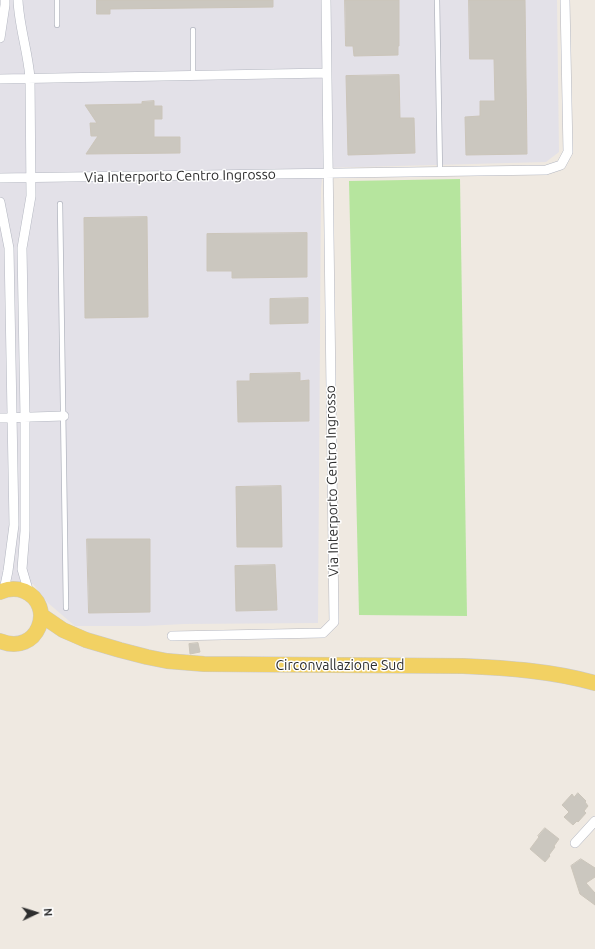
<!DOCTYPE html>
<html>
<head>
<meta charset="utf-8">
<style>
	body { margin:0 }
	#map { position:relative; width:595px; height:949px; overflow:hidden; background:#efe9e1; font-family:Ubuntu,sans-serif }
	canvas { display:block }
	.north { position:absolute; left:16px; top:893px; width:40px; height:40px; -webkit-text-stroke:3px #fff; paint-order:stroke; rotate:86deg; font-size:11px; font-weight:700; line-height:16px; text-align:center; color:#2e2e2e }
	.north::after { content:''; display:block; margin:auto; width:14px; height:18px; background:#2e2e2e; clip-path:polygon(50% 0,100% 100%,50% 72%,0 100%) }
</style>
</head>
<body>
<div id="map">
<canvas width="595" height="949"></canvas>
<div class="north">N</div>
</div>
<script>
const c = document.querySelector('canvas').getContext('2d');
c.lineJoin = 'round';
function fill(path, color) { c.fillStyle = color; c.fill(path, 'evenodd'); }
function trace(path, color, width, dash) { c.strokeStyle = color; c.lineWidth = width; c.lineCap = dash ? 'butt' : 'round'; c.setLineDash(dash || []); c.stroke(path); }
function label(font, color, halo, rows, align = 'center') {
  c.font = font + ' Ubuntu,sans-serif'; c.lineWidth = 3; c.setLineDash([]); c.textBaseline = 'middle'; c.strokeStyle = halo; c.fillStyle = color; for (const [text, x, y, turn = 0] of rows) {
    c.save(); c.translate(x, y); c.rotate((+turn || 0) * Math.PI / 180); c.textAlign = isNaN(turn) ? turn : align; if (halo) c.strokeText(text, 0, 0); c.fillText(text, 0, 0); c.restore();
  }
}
fill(new Path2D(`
	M0 0H557L559 152 546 162 323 168 321 189 318 623 184 624 145 626H75L48 603 33 584H0Z`), '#e3e1e8');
fill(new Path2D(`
	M460 179 467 616 359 615 349 181Z`), '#b6e59e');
const building = new Path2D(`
	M97 0H273V7L110 9V14H97Z
	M345 0H399V46H398V55L354 56 353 46H346Z
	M469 0H525L527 154 466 155 465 117 480 116V101H495L494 59H470Z
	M399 75 400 118H414L415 153 348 155 346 76Z
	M154 101V106H162V119H154V137H180V153L86 154 98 136H91L90 123H97L85 105 142 104V102Z
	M147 217 148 317 85 318 84 218Z
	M307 233V277L232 278V271H207V234Z
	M308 298V323L270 324V299Z
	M300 373V381L309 380V421L238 422 237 381H250V374Z
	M281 486 282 547H237L236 487Z
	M87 539H150V612L89 613Z
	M275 565 277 610 236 611 235 566Z
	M198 643 200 652 190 654 189 644Z
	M578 793 586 801 585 802 588 806 584 811 586 813 578 822 577 821 573 825 564 817 569 812 562 805 572 794 574 797Z
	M545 828 559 839 554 846 555 847 549 855 550 856 545 862 530 849 539 837 538 836Z
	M581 859 595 868V877L586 883 595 893V905L580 894 571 866Z`);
fill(building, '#cbc7bf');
trace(building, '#cbc5ba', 1);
const lane = new Path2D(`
	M57 0V25
	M437 0 440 172
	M193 75V30
	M60 204 66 608`);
const street = new Path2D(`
	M18 0C19 26 28 52 30 78L31 196 22 248 25 417V531L22 569 29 593
	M0 38 5 5V0
	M0 79 327 73
	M0 178 546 170 561 165 568 152 565 0
	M0 202 9 248 14 525 8 571 4 590
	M0 418 64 416
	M172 636 323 633 334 622 326 0
	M575 843 595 821`);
const primary = new Path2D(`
	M0 592C7 589 16 588 24 591 57 605 38 657 0 641
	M41 615 63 630 86 640 120 650 147 657 167 661 204 664 463 666C508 668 552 671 595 683`);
trace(lane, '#b4b7c1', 6);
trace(street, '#b4b7c1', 10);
trace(primary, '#c9c9c9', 16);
trace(lane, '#fff', 4.5);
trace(street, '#fff', 9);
trace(primary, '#f2d163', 15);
label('14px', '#2e2e2e', '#fff', [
	["Via Interporto Centro Ingrosso",180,176,-1],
	["Via Interporto Centro Ingrosso",332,481,-91],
	["Circonvallazione Sud",340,665]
]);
</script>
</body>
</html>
